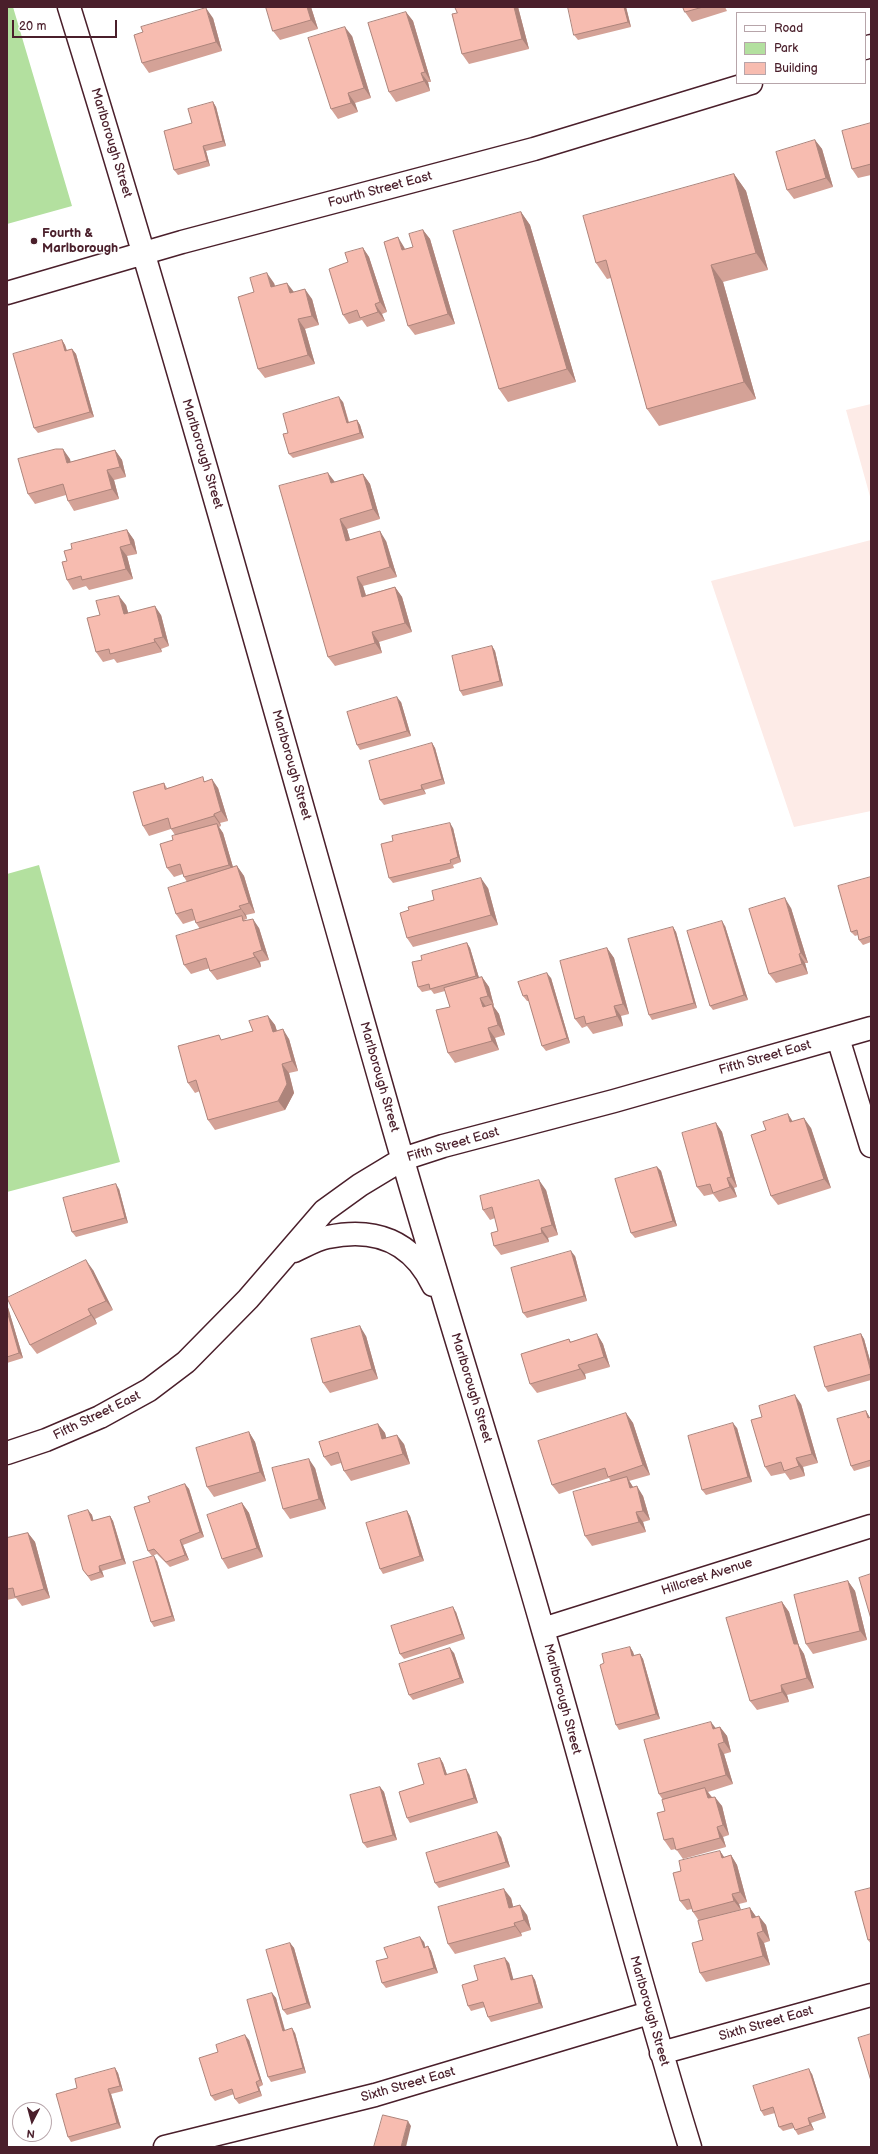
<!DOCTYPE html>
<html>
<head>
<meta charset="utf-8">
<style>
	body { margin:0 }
	#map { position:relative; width:878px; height:2154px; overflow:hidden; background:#fff; font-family:"Balsamiq Sans",sans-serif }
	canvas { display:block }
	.frame { position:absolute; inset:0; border:8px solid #4a1f2b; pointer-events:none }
	.legend { position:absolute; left:736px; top:12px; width:130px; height:72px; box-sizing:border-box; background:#fff; border:1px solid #b7a5aa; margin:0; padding:5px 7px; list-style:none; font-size:12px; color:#4a1f2b }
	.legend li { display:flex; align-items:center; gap:8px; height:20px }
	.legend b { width:20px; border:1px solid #b7a5aa }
	.north { position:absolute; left:12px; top:2102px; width:40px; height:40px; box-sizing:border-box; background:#fff; border:1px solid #b7a5aa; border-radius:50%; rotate:186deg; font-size:11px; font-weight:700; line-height:16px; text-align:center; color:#4a1f2b }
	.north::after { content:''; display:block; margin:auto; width:14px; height:18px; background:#4a1f2b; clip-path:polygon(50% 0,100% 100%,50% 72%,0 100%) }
	.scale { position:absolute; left:12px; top:20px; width:105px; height:18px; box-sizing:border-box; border:2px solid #4a1f2b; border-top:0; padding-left:5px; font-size:12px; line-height:14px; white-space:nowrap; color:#4a1f2b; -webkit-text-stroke:3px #fff; paint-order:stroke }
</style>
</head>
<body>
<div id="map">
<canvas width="878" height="2154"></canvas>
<div class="frame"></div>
<ul class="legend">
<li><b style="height:5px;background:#fff"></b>Road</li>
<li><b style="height:11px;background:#b3e09f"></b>Park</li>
<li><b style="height:11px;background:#f7bcb0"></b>Building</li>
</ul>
<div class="north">N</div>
<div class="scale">20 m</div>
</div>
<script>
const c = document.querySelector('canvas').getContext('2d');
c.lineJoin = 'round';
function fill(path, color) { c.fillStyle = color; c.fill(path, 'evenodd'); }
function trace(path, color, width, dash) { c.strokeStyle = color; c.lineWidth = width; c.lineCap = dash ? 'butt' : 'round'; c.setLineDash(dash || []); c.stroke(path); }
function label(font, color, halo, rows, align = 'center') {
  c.font = font + ' "Balsamiq Sans",sans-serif'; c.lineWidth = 3.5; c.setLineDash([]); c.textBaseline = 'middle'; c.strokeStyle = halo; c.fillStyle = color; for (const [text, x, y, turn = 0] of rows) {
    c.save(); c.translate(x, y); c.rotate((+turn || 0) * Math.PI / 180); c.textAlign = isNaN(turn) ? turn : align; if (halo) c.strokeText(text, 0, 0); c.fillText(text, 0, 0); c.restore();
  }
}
fill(new Path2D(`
	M871 404V500L846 410Z
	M871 540V811L794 827 711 581Z`), '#fdebe7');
fill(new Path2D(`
	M7 7H13L72 206 7 224Z
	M39 865 120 1162 7 1192V874Z`), '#b3e09f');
const minor = new Path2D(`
	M69 7C184 378 286 752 393 1126 441 1294 495 1461 543 1630 593 1802 637 1976 690 2147
	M865 48 871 46
	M7 293 182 242 534 149 751 83
	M838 1038 871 1146
	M294 1251C305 1246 317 1239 328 1237 375 1227 412 1241 433 1285
	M7 1453 46 1440 100 1417 149 1390 186 1362 248 1299 324 1211 360 1185 403 1159 443 1146 614 1101 871 1028
	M543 1629 871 1526
	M661 2053 871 1995
	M165 2147 375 2095 649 2013`);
trace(minor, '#4a1f2b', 25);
trace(minor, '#fff', 22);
fill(new Path2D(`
	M266 7H311L318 29 280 40 273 31Z
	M455 7H518L529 49 469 64 462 54 457 13Z
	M626 7 631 27 578 40 574 35Z
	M683 7H725L727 11 692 22 685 12Z
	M406 12 413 21 431 82H428L430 91 396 102 389 92Z
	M213 18 222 51 149 73 142 63Z
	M352 36 371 98 355 103 358 112 338 119 331 109Z
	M213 102 216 107 226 146 206 151 210 166 178 175 174 170 192 123Z
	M871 123V175L858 178 852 169Z
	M815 140 822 149 833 187 794 199 787 190Z
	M734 174 746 191 768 270 723 282 756 399 659 426 647 409 611 278 607 279 596 263Z
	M521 212 530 225 576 382 508 402 499 389Z
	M423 230 430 239 455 324 415 335 408 326 404 247 405 249 413 247Z
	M363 248 369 257 387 312 382 314 385 321 367 327 362 320 349 324 343 315 348 262Z
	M274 283 275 286 312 299 319 325 305 329 315 364 265 378 258 369 254 292Z
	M62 340 65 345 67 350 72 349 76 354 94 417 38 433 34 428Z
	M343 402 349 422 357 420 360 425 364 438 293 458 289 454 288 433Z
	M115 450 122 460 126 477 114 480 119 499 74 511 68 501 66 495 35 504 28 494 70 459V462Z
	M363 474 370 484 380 519 347 529 350 540 386 541 397 577 363 586 366 595 395 587 402 597 412 632 379 642 382 653 335 666 328 657 335 482Z
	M127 530 134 540 137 554 127 556 133 579 89 590 86 586 73 590 67 580V561L72 549Z
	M126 605 128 613 161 615 169 646 161 649 162 652 117 663 114 659 103 662 96 652 100 615Z
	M492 646 495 651 503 686 463 696 460 691Z
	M401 702 411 736 360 750 357 745Z
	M432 743 435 748 445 784 424 790 426 794 384 805 380 800Z
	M205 781 218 788 228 821 220 823 221 826 219 827 223 833 233 867 237 866 244 876 255 913 246 915 247 919 244 920 245 921 259 928 269 960 260 962 261 967 217 980 210 971V968L191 974 184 965 200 929 196 923 195 920 183 924 176 914 187 882 184 877 183 874 174 877 167 868 173 840 175 835 171 829 149 836 143 826 164 783 167 788Z
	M453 828 461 862 453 865 454 868 393 883 389 878Z
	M871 877V942L863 945 859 940 858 935 855 936 851 932Z
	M488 888 498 925 413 947 407 938Z
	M791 908 808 963H805L808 974 776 983 769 974Z
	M725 926 748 1000 713 1010 710 1006Z
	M673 927 676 932 697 1008 652 1020 649 1015Z
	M467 943 470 948 479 978 482 977 489 987 494 1006H493L499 1014 505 1035 495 1038 499 1050 455 1063 448 1053 450 1007 445 991 434 994 431 990 422 992 418 987 422 960Z
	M607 948 614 958 629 1014 621 1016 623 1026 593 1034 587 1026 582 1028 575 1019Z
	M551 978 570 1043 546 1051 542 1046 529 1001H527L523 996Z
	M268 1016 275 1025 277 1031 289 1039 298 1071 289 1073 294 1093 285 1110 215 1130 208 1120 200 1091 195 1093 188 1083 222 1040 253 1031Z
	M788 1114 793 1122 811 1128 831 1188 778 1205 771 1196 766 1130Z
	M716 1123 722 1132 737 1187 734 1188 737 1197 719 1202 713 1194 704 1196 697 1187Z
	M657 1167 661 1171 677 1226 635 1238 631 1233Z
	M119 1189 128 1223 76 1237 72 1232Z
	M546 1190 558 1235 548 1238 549 1242 501 1255 494 1246 498 1231 495 1218 490 1220 483 1210Z
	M575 1256 587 1301 527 1318 523 1313Z
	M93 1270 113 1310 95 1319 97 1324 37 1354 30 1345Z
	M7 1304 23 1358 7 1363Z
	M597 1334 603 1344 610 1367 585 1374 586 1379 537 1393 530 1384 569 1339 571 1342Z
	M861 1334 864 1339 871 1364V1380L828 1392 825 1387Z
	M366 1336 378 1379 330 1393 323 1383Z
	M801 1404 818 1463 803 1467 805 1476 790 1480 785 1473 771 1476 765 1467Z
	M866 1411 870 1418 871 1417V1466L854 1471 851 1466Z
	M626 1413 633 1423 650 1475 629 1481 633 1487 643 1496 650 1520 643 1522 646 1532 592 1546 585 1536 611 1482 609 1478 559 1494 552 1485Z
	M378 1424 385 1433 386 1438 404 1444 410 1464 351 1481 344 1471 341 1463 331 1466 324 1457Z
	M737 1428 752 1482 706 1495 702 1490Z
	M249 1432 255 1442 266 1481 214 1497 207 1487Z
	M315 1468 326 1509 290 1519 283 1509Z
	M185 1484 189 1489 204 1537 183 1545 189 1560 170 1567 157 1554 152 1556 148 1551 150 1502Z
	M242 1503 249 1513 263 1557 228 1569 222 1559Z
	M88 1510 92 1515 93 1521 110 1516 113 1521 126 1564 102 1571 104 1577 91 1581 83 1570Z
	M407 1511 410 1516 424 1561 383 1574 380 1569Z
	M28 1533 35 1542 50 1598 22 1606 16 1598 7 1600V1538Z
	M157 1561 175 1621 154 1627 151 1622Z
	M848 1581 855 1591 867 1640 813 1654 806 1644Z
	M782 1602 789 1612 799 1646 804 1654 814 1688 787 1695 789 1702 757 1710 750 1701Z
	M456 1612 465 1639 404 1659 400 1654Z
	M630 1647 633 1652 634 1656 640 1654 643 1659 660 1719 619 1730 616 1725 604 1663Z
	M454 1653 464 1683 413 1700 409 1695Z
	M720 1727 727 1736 731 1752 724 1754 733 1784 708 1792 712 1797 722 1806 729 1835 723 1837 726 1847 683 1859 676 1849 671 1850 664 1840 665 1811 663 1800 659 1794 715 1728Z
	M440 1758 443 1763 447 1775 469 1774 478 1803 410 1823 407 1818 424 1784Z
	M380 1787 384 1792 397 1840 367 1848 363 1843Z
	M501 1837 510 1867 439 1888 435 1883Z
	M720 1851 724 1857 731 1855 737 1865 747 1902 739 1904 741 1910 699 1921 693 1912 692 1909 687 1910 680 1901 681 1871Z
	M871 1888V1944L868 1940Z
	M511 1898 513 1907 527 1915 531 1930 521 1933 522 1936 455 1954 448 1944Z
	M750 1908 756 1917 766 1925 770 1941 764 1943 770 1965 706 1982 700 1973 703 1940Z
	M424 1942 425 1947 428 1946 431 1951 438 1973 386 1988 382 1983 388 1958Z
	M290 1943 294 1948 311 2008 287 2015 283 2010Z
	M509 1963 513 1980 532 1975 535 1980 543 2008 491 2022 488 2017 485 2007 471 2011 468 2006 478 1980Z
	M272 1993 276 1998 285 2030 295 2033 306 2073 271 2082 268 2077Z
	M249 2040 263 2085 259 2087 262 2096 239 2104 235 2099 234 2094 215 2101 211 2096 218 2052Z
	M115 2068 118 2073 123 2091 111 2094 121 2128 71 2142 68 2137 77 2088Z
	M812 2074 826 2118 811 2123 814 2130 798 2135 795 2130 794 2128 783 2131 779 2127 775 2113 764 2116 761 2111Z`), '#d4a297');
fill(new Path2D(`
	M307 7H311L318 29 311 20Z
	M514 7H518L529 49 522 39Z
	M624 7H626L631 27 628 22Z
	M206 8 213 18 222 51 216 42Z
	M406 12 413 21 431 82 425 72Z
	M345 27 352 36 371 98 364 88Z
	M421 73 428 82 430 91 424 81Z
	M348 93 355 103 358 112 351 103Z
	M213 102 216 107 226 146 223 141Z
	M815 140 822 149 833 187 826 178Z
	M203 146 206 151 210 166 207 161Z
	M734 174 746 191 768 270 756 253Z
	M521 212 530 225 576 382 567 369Z
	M423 230 430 239 455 324 448 314Z
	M398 237 404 247 408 260 402 250Z
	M363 248 369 257 387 312 380 302Z
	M711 265 723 282 756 399 744 382Z
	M267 273 274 283 278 297 271 287Z
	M287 283 294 292 290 293Z
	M305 289 312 299 319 325 312 316Z
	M375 304 382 314 385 321 378 312Z
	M298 319 305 329 315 364 308 355Z
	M62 340 65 345 68 356 65 351Z
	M72 349 76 354 94 417 90 412Z
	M339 397 343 402 350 428 347 423Z
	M357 420 360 425 364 438 360 433Z
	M63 449 70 459 73 472 67 463Z
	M115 450 122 460 126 477 120 467Z
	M107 470 114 480 119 499 112 489Z
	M328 473 335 482 331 483Z
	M363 474 370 484 380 519 373 509Z
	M340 519 347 529 353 550 346 541Z
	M127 530 134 540 137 554 131 544Z
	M380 531 386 541 397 577 390 567Z
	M120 547 127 556 133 579 126 569Z
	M357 577 363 586 369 606 362 597Z
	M395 587 402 597 412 632 405 623Z
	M119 596 126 605 131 623 124 614Z
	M155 606 161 615 169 646 163 637Z
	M372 632 379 642 382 653 375 643Z
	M154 639 161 649 162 652 155 642Z
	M492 646 495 651 503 686 500 681Z
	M397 697 401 702 411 736 407 731Z
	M432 743 435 748 445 784 442 779Z
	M212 779 218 788 228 821 221 811Z
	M421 785 424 790 426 794 422 789Z
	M214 814 220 823 221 826 214 816Z
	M450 823 453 828 461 862 458 857Z
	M217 824 223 833 235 874 229 865Z
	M237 866 244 876 255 913 249 903Z
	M481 878 488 888 498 925 491 915Z
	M785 898 791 908 808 963 801 953Z
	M239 906 246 915 247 919 241 909Z
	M253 919 259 928 269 960 262 950Z
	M722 921 725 926 748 1000 744 995Z
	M673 927 676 932 697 1008 694 1003Z
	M467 943 470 948 480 981 476 976Z
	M607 948 614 958 629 1014 623 1004Z
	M253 953 260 962 261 967 255 957Z
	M799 954 805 963 808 974 802 964Z
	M547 973 551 978 570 1043 567 1038Z
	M482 977 489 987 494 1006 488 996Z
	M480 998 487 1008 483 1007Z
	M492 1004 499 1014 505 1035 498 1025Z
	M614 1006 621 1016 623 1026 617 1016Z
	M268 1016 275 1025 280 1041 273 1032Z
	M488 1028 495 1038 499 1050 492 1041Z
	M283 1029 289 1039 298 1071 292 1061Z
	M282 1064 289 1073 294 1093 285 1110 278 1101Z
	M788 1114 794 1124 790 1122Z
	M804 1118 811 1128 831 1188 824 1179Z
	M716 1123 722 1132 737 1187 731 1177Z
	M657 1167 661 1171 677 1226 673 1221Z
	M727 1178 734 1188 737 1197 730 1187Z
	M539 1180 546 1190 558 1235 552 1225Z
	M116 1184 119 1189 128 1223 125 1218Z
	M541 1228 548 1238 549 1242 542 1233Z
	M571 1251 575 1256 587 1301 584 1296Z
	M86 1260 93 1270 113 1310 106 1301Z
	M7 1304 23 1358 19 1353 7 1311Z
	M88 1309 95 1319 97 1324 91 1315Z
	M360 1326 366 1336 378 1379 372 1369Z
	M597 1334 603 1344 610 1367 604 1357Z
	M861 1334 864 1339 871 1364V1372Z
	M578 1365 585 1374 586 1379 580 1369Z
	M795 1395 801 1404 818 1463 812 1454Z
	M866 1411 869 1416 871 1423 868 1418Z
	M626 1413 633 1423 650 1475 643 1465Z
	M733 1423 737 1428 752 1482 748 1477Z
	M378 1424 385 1433 389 1448 382 1439Z
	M249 1432 255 1442 266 1481 260 1472Z
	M397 1435 404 1444 410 1464 403 1454Z
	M796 1458 803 1467 805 1476 799 1466Z
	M309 1459 315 1468 326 1509 319 1499Z
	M627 1477 633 1487 630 1488Z
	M185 1484 189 1489 204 1537 200 1532Z
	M637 1486 643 1496 650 1520 643 1511Z
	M242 1503 249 1513 263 1557 257 1548Z
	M88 1510 92 1515 95 1526 92 1521Z
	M407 1511 410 1516 424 1561 420 1556Z
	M636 1512 643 1522 646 1532 639 1522Z
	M110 1516 113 1521 126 1564 122 1559Z
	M28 1533 35 1542 50 1598 44 1589Z
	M180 1540 183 1545 189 1560 185 1555Z
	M154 1556 157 1561 175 1621 172 1616Z
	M99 1566 102 1571 104 1577 100 1572Z
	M848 1581 855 1591 867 1640 860 1631Z
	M782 1602 789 1612 799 1646 804 1654 814 1688 807 1678 794 1644Z
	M453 1607 456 1612 465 1639 462 1634Z
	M630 1647 633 1652 636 1661 632 1656Z
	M450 1648 454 1653 464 1683 460 1678Z
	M640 1654 643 1659 660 1719 656 1714Z
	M781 1685 787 1695 789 1702 782 1692Z
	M711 1722 718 1731 713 1729Z
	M720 1727 727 1736 731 1752 724 1742Z
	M718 1744 724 1754 733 1784 726 1775Z
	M440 1758 443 1763 449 1780 445 1775Z
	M466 1769 469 1774 478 1803 474 1798Z
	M380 1787 384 1792 397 1840 393 1835Z
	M705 1788 712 1798H708Z
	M715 1797 722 1806 729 1835 723 1825Z
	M717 1827 723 1837 726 1847 720 1838Z
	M497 1832 501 1837 510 1867 506 1862Z
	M720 1851 726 1860 722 1858Z
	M731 1855 737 1865 747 1902 740 1892Z
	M504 1889 511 1898 516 1918 509 1908Z
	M732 1894 739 1904 741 1910 734 1901Z
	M520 1905 527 1915 531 1930 524 1920Z
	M750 1908 757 1918H752Z
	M759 1916 766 1925 770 1941 763 1931Z
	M514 1923 521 1933 522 1936 515 1926Z
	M757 1933 764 1943 770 1965 763 1956Z
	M420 1937 424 1942 427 1953 424 1948Z
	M290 1943 294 1948 311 2008 307 2003Z
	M428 1946 431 1951 438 1973 434 1968Z
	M505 1958 509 1963 515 1985 511 1980Z
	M532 1975 535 1980 543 2008 539 2003Z
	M272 1993 276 1998 286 2035 283 2031Z
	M292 2028 295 2033 306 2073 303 2068Z
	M245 2035 249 2040 263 2085 260 2080Z
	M115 2068 118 2073 123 2091 120 2086Z
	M809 2069 812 2074 826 2118 823 2113Z
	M256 2082 259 2087 262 2096 259 2091Z
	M108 2089 111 2094 121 2128 117 2123Z
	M808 2118 811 2123 814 2130 810 2125Z
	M408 2121 411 2126 406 2147H401Z`), '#ad847b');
const building = new Path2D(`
	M266 7H307L311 20 273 31Z
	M455 7H514L522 39 462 54 452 14 457 13Z
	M568 7H624L628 22 574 35Z
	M683 7H703L685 12Z
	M206 8 216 42 142 63 134 35 143 32 141 27Z
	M406 12 425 72 421 73 424 81 389 92 368 23Z
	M345 27 364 88 348 93 351 103 331 109 308 38Z
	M213 102 223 141 203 146 207 161 174 170 164 131 192 123 188 109Z
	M871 123V164L852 169 842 131Z
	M815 140 826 178 787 190 776 152Z
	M734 174 756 253 711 265 744 382 647 409 606 260 596 263 583 216Z
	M521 212 567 369 499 389 453 231Z
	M423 230 448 314 408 326 384 242 398 237 402 250 413 247 409 234Z
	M363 248 380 302 375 304 378 312 360 318 357 310 343 315 329 269 348 262 345 253Z
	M267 273 271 287 287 283 290 293 305 289 312 316 298 319 308 355 258 369 238 297 254 292 250 278Z
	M62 340 65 351 72 349 90 412 34 428 13 354Z
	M339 397 347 423 357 420 360 433 289 454 283 434 288 433 283 414Z
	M56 449H63L67 463 115 450 120 467 107 470 112 489 68 501 63 484 28 494 18 459Z
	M328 473 331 483 363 474 373 509 340 519 346 541 380 531 390 567 357 577 362 597 395 587 405 623 372 632 375 643 328 657 279 486Z
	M127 530 131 544 120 547 126 569 82 580 81 576 67 580 62 562 67 561 64 551 72 549 71 544Z
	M119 596 124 614 155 606 163 637 154 639 155 642 110 654 109 649 96 652 87 618 100 615 96 601Z
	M492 646 500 681 460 691 452 656Z
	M397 697 407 731 357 745 347 712Z
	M432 743 442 779 421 785 422 789 380 800 369 761Z
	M203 777 204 782 212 779 221 811 214 814V816L171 829 168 818 143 826 133 792 164 783 165 789Z
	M450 823 458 857 450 860 451 863 389 878 381 844 393 841 392 836Z
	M217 824 229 865 184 877 180 864 167 868 160 844 173 840 172 836Z
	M237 866 249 903 239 906 241 909 196 923 192 909 176 914 168 888Z
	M871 877V936L859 940 857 930 851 932 838 886Z
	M481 878 491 915 407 938 400 913 409 910 408 907 434 900 432 891Z
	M785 898 801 953 799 954 802 964 769 974 749 909Z
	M242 916 243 921 253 919 262 950 253 953 255 957 210 971 206 958 184 965 176 936Z
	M722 921 744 995 710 1006 687 931Z
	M673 927 694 1003 649 1015 628 939Z
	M467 943 476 976 430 989 429 984 418 987 412 962 422 960 421 956Z
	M607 948 623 1004 614 1006 617 1016 586 1024 584 1016 575 1019 560 961Z
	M547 973 567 1038 542 1046 527 995 523 996 518 982Z
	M482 977 488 996 480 998 483 1007 492 1004 498 1025 488 1028 492 1041 448 1053 436 1010 450 1007 444 988Z
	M268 1016 273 1032 283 1029 292 1061 282 1064 287 1084 278 1101 208 1120 196 1080 188 1083 178 1046 219 1035 221 1040 253 1031 249 1021Z
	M788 1114 790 1122 804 1118 824 1179 771 1196 751 1135 766 1130 763 1122Z
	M716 1123 731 1177 727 1178 730 1187 713 1193 710 1184 697 1187 682 1133Z
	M657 1167 673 1221 631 1233 615 1179Z
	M539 1180 552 1225 541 1228 542 1233 494 1246 491 1233 498 1231 492 1207 483 1210 480 1196Z
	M116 1184 125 1218 72 1232 63 1198Z
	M571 1251 584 1296 523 1313 511 1268Z
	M86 1260 106 1301 88 1309 91 1315 30 1345 7 1298Z
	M7 1311 19 1353 7 1357Z
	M360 1326 372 1369 323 1383 311 1339Z
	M597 1334 604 1357 578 1365 580 1369 530 1384 521 1354 569 1339 570 1342Z
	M861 1334 871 1372V1374L825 1387 814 1347Z
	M795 1395 812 1454 796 1458 799 1466 784 1471 781 1462 765 1467 751 1420 762 1417 759 1406Z
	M866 1411 868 1418 871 1417V1460L851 1466 837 1419Z
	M626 1413 643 1465 608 1477 605 1468 552 1485 538 1441Z
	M733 1423 748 1477 702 1490 688 1436Z
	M378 1424 382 1439 397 1435 403 1454 344 1471 338 1452 324 1457 319 1442Z
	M249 1432 260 1472 207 1487 196 1448Z
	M309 1459 319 1499 283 1509 272 1468Z
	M627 1477 630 1488 637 1486 643 1511 636 1512 639 1522 585 1536 573 1492Z
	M185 1484 200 1532 180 1540 185 1555 166 1562 154 1549 148 1551 134 1507 150 1502 148 1497Z
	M242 1503 257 1548 222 1559 207 1515Z
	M88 1510 92 1521 110 1516 122 1559 99 1566 100 1572 88 1576 83 1570 68 1516Z
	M407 1511 420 1556 380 1569 366 1523Z
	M28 1533 44 1589 15 1597 13 1588 7 1589V1538Z
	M154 1556 172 1616 151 1622 133 1562Z
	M871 1574V1619L859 1578Z
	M848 1581 860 1631 806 1644 794 1595Z
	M782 1602 794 1644H798L807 1678 781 1685 782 1692 750 1701 726 1618Z
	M453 1607 462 1634 400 1654 391 1626Z
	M630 1647 632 1656 640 1654 656 1714 616 1725 600 1665 604 1663 602 1654Z
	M450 1648 460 1678 409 1695 399 1664Z
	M711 1722 713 1729 720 1727 724 1742 718 1744 726 1775 659 1794 644 1740Z
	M440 1758 445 1775 466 1769 474 1798 407 1818 399 1792 424 1784 418 1764Z
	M380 1787 393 1835 363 1843 350 1795Z
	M705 1788 708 1798 715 1797 723 1825 717 1827 720 1838 676 1850 673 1838 664 1840 657 1813 665 1811 662 1800Z
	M497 1832 506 1862 435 1883 426 1853Z
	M720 1851 722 1858 731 1855 740 1892 732 1894 734 1901 693 1912 689 1899 680 1901 673 1873 681 1871 679 1861Z
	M871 1888V1939L868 1940 855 1892Z
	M504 1889 509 1908 520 1905 524 1920 514 1923 515 1926 448 1944 438 1907Z
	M750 1908 752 1918 759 1916 763 1931 757 1933 763 1956 700 1973 692 1943 703 1940 698 1921Z
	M420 1937 424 1948 428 1946 434 1968 382 1983 376 1961 388 1958 384 1948Z
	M290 1943 307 2003 283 2010 266 1950Z
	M505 1958 511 1980 532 1975 539 2003 488 2017 483 2002 468 2006 462 1985 478 1980 474 1966Z
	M272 1993 283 2031 292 2028 303 2068 268 2077 247 2000Z
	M871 2034V2081L858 2038Z
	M245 2035 260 2080 256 2082 259 2091 235 2099 232 2089 211 2096 199 2058 218 2052 216 2045Z
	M115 2068 120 2086 108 2089 117 2123 68 2137 56 2094 77 2088 75 2079Z
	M809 2069 823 2113 808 2118 810 2125 795 2130 792 2123 779 2127 773 2107 761 2111 753 2086Z
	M383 2115 408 2121 401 2147H374Z`);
fill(building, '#f7bcb0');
trace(building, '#ad847b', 1);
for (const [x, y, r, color] of [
	[34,241,4,"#4a1f2b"]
]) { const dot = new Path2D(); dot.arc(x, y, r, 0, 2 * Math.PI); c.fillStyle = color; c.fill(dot); trace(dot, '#fff', 1.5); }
label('13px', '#4a1f2b', '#fff', [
	["Marlborough Street",111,143,73],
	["Fourth Street East",380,190,-15],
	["Marlborough Street",202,454,73],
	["Marlborough Street",291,765,74],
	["Fifth Street East",765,1058,-16],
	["Marlborough Street",379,1077,74],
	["Fifth Street East",453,1145,-16],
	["Marlborough Street",471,1388,73],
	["Fifth Street East",97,1416,-26],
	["Hillcrest Avenue",707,1577,-18],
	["Marlborough Street",562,1699,75],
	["Marlborough Street",649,2011,74],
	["Sixth Street East",766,2024,-16],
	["Sixth Street East",408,2085,-16]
]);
label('bold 13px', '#4a1f2b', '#fff', [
	["Fourth &",42,234],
	["Marlborough",42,249]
], 'left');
</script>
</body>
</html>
